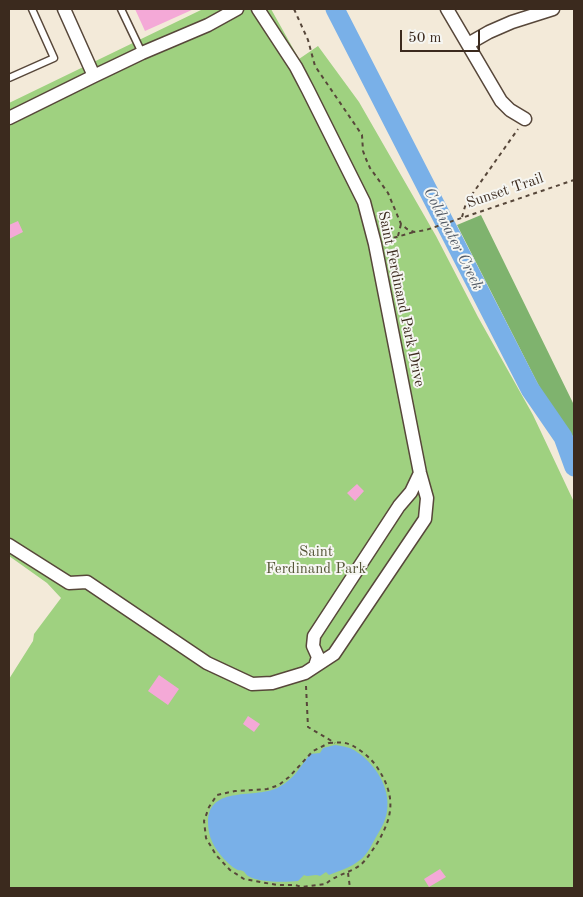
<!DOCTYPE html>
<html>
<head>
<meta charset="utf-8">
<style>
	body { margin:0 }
	#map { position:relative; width:583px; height:897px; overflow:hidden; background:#f3ead9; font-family:"Old Standard TT",serif }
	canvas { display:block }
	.frame { position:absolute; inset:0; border:10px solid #3b2a1e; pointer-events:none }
	.scale { position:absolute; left:400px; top:30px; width:80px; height:22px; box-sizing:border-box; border:2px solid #3b2a1e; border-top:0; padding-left:6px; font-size:15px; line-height:18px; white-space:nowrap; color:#3b2a1e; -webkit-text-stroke:4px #f6f6f2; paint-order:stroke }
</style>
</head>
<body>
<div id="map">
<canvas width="583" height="897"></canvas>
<div class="frame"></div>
<div class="scale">50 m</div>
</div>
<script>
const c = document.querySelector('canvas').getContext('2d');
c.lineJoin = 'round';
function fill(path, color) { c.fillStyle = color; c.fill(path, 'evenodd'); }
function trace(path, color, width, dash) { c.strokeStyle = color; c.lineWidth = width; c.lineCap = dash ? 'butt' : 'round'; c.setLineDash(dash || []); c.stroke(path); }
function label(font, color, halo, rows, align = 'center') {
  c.font = font + ' "Old Standard TT",serif'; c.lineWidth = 4; c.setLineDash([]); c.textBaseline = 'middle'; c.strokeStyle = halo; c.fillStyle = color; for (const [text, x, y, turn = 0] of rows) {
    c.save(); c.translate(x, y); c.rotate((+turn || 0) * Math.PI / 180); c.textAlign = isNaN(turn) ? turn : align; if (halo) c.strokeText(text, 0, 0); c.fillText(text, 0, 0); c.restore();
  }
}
fill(new Path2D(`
	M203 9H271L299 59 318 46 359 102 436 236 478 317 533 415 574 502V888H9V679L33 641 34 634 61 598 47 583 9 556V103Z`), '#9fd180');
fill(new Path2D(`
	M481 215 574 405V440L572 435 541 390 457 225Z`), '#7fb36e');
fill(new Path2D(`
	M335 745C342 746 348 747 354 750 374 762 391 787 387 811 386 821 380 830 375 839 371 846 367 855 360 860 350 868 339 871 329 875L326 872 320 876C314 873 309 878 304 875L298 881C286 882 259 883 248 876 246 875 246 873 243 871 241 870 238 871 236 869 232 867 228 863 224 859 214 848 208 837 208 822 209 784 256 800 279 787 293 780 301 766 310 754L320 753 323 748Z`), '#79b0e8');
trace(new Path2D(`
	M335 9 530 389 563 437 574 467`), '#79b0e8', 19);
fill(new Path2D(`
	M135 9H194L145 31Z
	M18 221 23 232 9 239V225Z
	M357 484 364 491 355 501 347 493Z
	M159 675 179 689 168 705 148 691Z
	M248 716 260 724 254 732 243 724Z
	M440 869 446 877 429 887 424 879Z`), '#f4a9d7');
const service = new Path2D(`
	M121 9 142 53
	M9 78 54 58 32 9`);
const minor = new Path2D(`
	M64 9 94 76
	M447 9 501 101 510 110 525 119
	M468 44 489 32 512 22 553 9
	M9 118 94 76 142 53 208 25 237 9
	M9 545 69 583 87 582 207 663 252 684 272 683 305 673 334 654 425 519 427 498 420 473 375 244 364 202 308 90 296 67 258 9
	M315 666 318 657 313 646 314 636 399 506 411 492 420 473`);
trace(service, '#57473a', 9);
trace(minor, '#57473a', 15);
trace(new Path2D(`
	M294 9 308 40 315 66 362 135 363 151 366 159 370 168 388 193 401 224 407 229 414 232 426 230 574 180
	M462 217 466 203 518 129
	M398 236 401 224
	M386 240 414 232
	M306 686 308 727 335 743
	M329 743C334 743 339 742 344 743 355 744 371 758 377 767 396 796 394 816 376 845 371 852 366 861 359 866 349 873 333 876 326 884L302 887 295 885H277L244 879 230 870 216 855 206 838 204 821 209 807 217 795 235 791 267 789 279 785 289 777 313 751Z
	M348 873 350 888`), '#57473a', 2, [4, 4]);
trace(service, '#fff', 6);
trace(minor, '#fff', 12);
label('15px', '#3b2a1e', '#f6f6f2', [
	["Sunset Trail",505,191,-19],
	["Saint Ferdinand Park Drive",401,299,78]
]);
label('15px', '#545436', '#f6f6f2', [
	["Saint",316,552],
	["Ferdinand Park",316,569]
]);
label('italic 16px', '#515965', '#f6f6f2', [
	["Coldwater Creek",453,239,63]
]);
</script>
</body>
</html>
